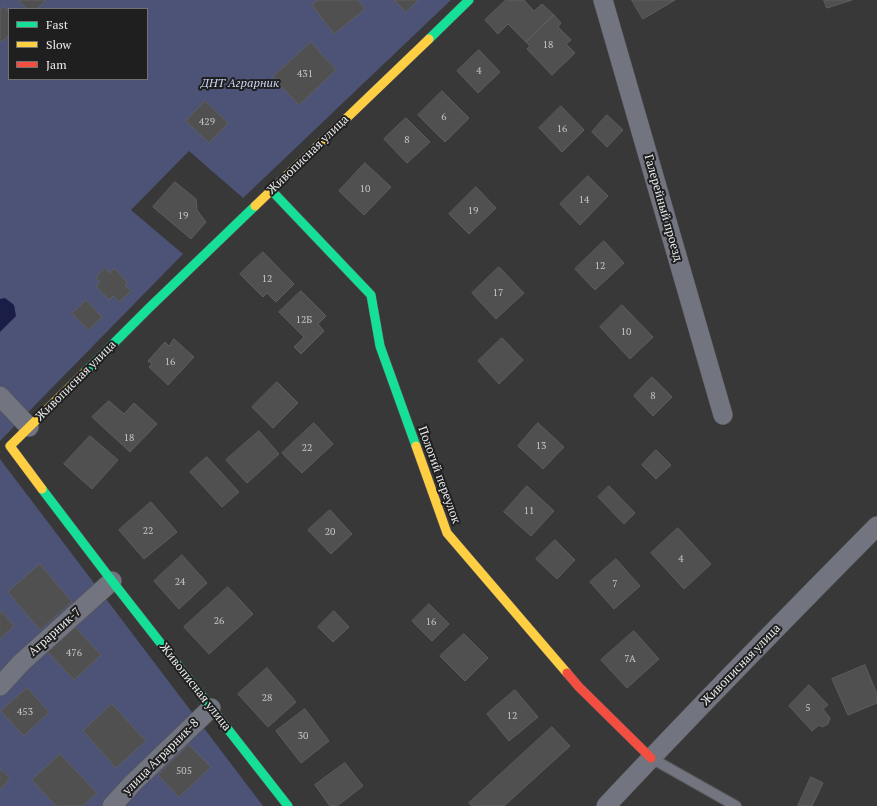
<!DOCTYPE html>
<html>
<head>
<meta charset="utf-8">
<style>
	body { margin:0 }
	#map { position:relative; width:877px; height:806px; overflow:hidden; background:#383839; font-family:"PT Serif",serif }
	canvas { display:block }
	.legend { position:absolute; left:8px; top:8px; width:140px; height:72px; box-sizing:border-box; background:#1f1f20; border:1px solid #717172; margin:0; padding:5px 7px; list-style:none; font-size:12px; color:#ebeced }
	.legend li { display:flex; align-items:center; gap:8px; height:20px }
	.legend b { width:20px; border:1px solid #717172 }
</style>
</head>
<body>
<div id="map">
<canvas width="877" height="806"></canvas>
<ul class="legend">
<li><b style="height:5px;background:#16e098"></b>Fast</li>
<li><b style="height:5px;background:#ffcf43"></b>Slow</li>
<li><b style="height:5px;background:#f24e42"></b>Jam</li>
</ul>
</div>
<script>
const c = document.querySelector('canvas').getContext('2d');
c.lineJoin = 'round';
function fill(path, color) { c.fillStyle = color; c.fill(path, 'evenodd'); }
function trace(path, color, width, dash) { c.strokeStyle = color; c.lineWidth = width; c.lineCap = dash ? 'butt' : 'round'; c.setLineDash(dash || []); c.stroke(path); }
function label(font, color, halo, rows, align = 'center') {
  c.font = font + ' "PT Serif",serif'; c.lineWidth = 4; c.setLineDash([]); c.textBaseline = 'middle'; c.strokeStyle = halo; c.fillStyle = color; for (const [text, x, y, turn = 0] of rows) {
    c.save(); c.translate(x, y); c.rotate((+turn || 0) * Math.PI / 180); c.textAlign = isNaN(turn) ? turn : align; if (halo) c.strokeText(text, 0, 0); c.fillText(text, 0, 0); c.restore();
  }
}
fill(new Path2D(`
	M0 0H451L243 198 189 151 131 210 183 254 0 441ZM9 9H147V79H9Z
	M0 459 263 806H0Z`), '#4c5376');
fill(new Path2D(`
	M5 298 14 305 16 316 0 332V299Z`), '#1a1d47');
const building = new Path2D(`
	M18 0H46L37 9H27Z
	M318 0H358L365 9 334 34 312 5Z
	M394 0H418L406 12Z
	M506 0H524L534 11 542 4 554 15 526 42 508 24 498 34 485 20Z
	M632 0H675L643 19Z
	M824 0H852L827 8Z
	M4 7 9 12V35L2 42 0 40V10Z
	M554 15 561 23 558 27 571 40 566 44 575 53 552 75 527 49 530 46 526 42Z
	M311 42 336 70 299 105 273 77Z
	M479 50 500 72 478 93 457 71Z
	M442 91 469 118 445 142 418 115Z
	M205 101 228 123 209 143 186 121Z
	M561 106 584 130 562 152 539 128Z
	M607 115 623 130 607 147 592 132Z
	M406 118 430 142 407 163 384 139Z
	M365 163 391 187 364 215 339 191Z
	M588 176 608 196 580 225 560 204Z
	M175 182 196 199 197 210 206 222 191 239 153 207Z
	M476 187 496 208 469 234 449 214Z
	M604 241 624 263 595 290 575 269Z
	M263 252 294 284 276 302 267 293 263 297 240 274Z
	M499 267 524 293 496 319 472 293Z
	M105 268 110 273 114 268 127 282 125 285 131 291 119 302 113 296 109 300 96 286 100 282 96 278Z
	M301 291 326 316 318 324 324 331 301 354 294 347 304 337 279 312Z
	M86 300 102 317 89 330 72 314Z
	M622 305 653 337 630 359 600 327Z
	M502 338 523 360 499 384 478 361Z
	M174 339 194 357 168 385 149 367 152 364 148 361 165 342 169 346Z
	M652 377 672 397 653 416 634 396Z
	M277 382 298 403 273 428 252 407Z
	M109 401 124 414 134 403 157 424 130 452 92 417Z
	M314 423 333 444 302 473 282 453Z
	M538 423 564 447 543 469 518 446Z
	M259 431 279 454 247 483 226 460Z
	M90 436 118 460 92 489 64 464Z
	M656 450 671 465 656 479 642 465Z
	M207 457 239 492 222 507 190 472Z
	M527 486 554 511 531 536 504 512Z
	M609 486 635 513 624 524 598 497Z
	M151 502 177 532 144 559 119 530Z
	M330 510 352 534 331 554 308 530Z
	M678 528 711 564 684 589 651 553Z
	M555 540 575 560 557 579 536 559Z
	M182 555 207 583 179 609 154 581Z
	M616 559 640 586 614 609 590 582Z
	M40 564 72 602 40 630 8 592Z
	M228 587 253 614 209 654 184 627Z
	M429 604 449 624 432 641 412 621Z
	M0 610 14 626 0 639Z
	M334 611 349 627 333 642 318 627Z
	M75 627 101 655 74 680 48 652Z
	M634 631 659 659 627 688 601 660Z
	M464 634 488 658 465 681 440 656Z
	M865 665 877 694V703L848 715 832 679Z
	M267 668 296 702 268 727 238 694Z
	M809 685 828 705 823 709 830 718 828 724 822 727 819 725 812 731 789 706Z
	M27 688 49 712 24 736 1 711Z
	M515 690 538 717 509 741 487 714Z
	M112 704 146 741 116 768 83 731Z
	M305 709 329 741 301 763 276 731Z
	M552 727 570 746 504 806H472L469 803Z
	M189 745 211 767 179 797 158 775Z
	M60 754 97 793 83 806H56L32 780Z
	M345 763 363 786 337 806H330L315 785Z
	M0 769 10 778 0 790Z
	M811 777 823 783 812 806H798Z`);
fill(building, '#505051');
trace(building, '#5e5e60', 1);
const lane = new Path2D(`
	M651 758 736 806`);
const street = new Path2D(`
	M603 0 723 415
	M0 396 29 427
	M0 686 21 663 112 581
	M112 806 133 783 211 708
	M606 806C695 711 786 618 877 526`);
const fast = new Path2D(`
	M429 39 469 0
	M272 191 371 295 380 346 416 446
	M85 372 149 308 255 206
	M42 489 112 581 288 806`);
const slow = new Path2D(`
	M255 206 429 39
	M416 446 447 533 567 673
	M42 489 10 446 85 372`);
const jam = new Path2D(`
	M567 673 579 687 651 758`);
trace(lane, '#555556', 12);
trace(street, '#555556', 20);
trace(fast, '#555556', 10);
trace(slow, '#555556', 10);
trace(jam, '#555556', 10);
trace(lane, '#72747f', 10);
trace(street, '#72747f', 19);
trace(fast, '#16e098', 9);
trace(slow, '#ffcf43', 9);
trace(jam, '#f24e42', 9);
label('10px', '#c4c5c6', null, [
	["18",548,45],
	["4",479,71],
	["431",305,74],
	["6",444,117],
	["429",207,122],
	["16",562,129],
	["8",407,140],
	["10",365,189],
	["14",584,200],
	["19",473,211],
	["19",183,216],
	["12",600,266],
	["12",267,279],
	["17",498,293],
	["12Б",304,320],
	["10",626,332],
	["16",170,362],
	["8",653,396],
	["18",129,438],
	["13",541,446],
	["22",307,448],
	["11",529,511],
	["22",148,531],
	["20",330,532],
	["4",681,559],
	["24",180,582],
	["7",615,584],
	["26",219,621],
	["16",431,622],
	["476",74,653],
	["7А",630,659],
	["28",267,698],
	["5",808,708],
	["453",25,712],
	["12",512,716],
	["30",303,736],
	["505",184,771]
]);
label('italic 12px', '#ced6f6', '#1f1f20', [
	["ДНТ Аграрник",240,84]
]);
label('12px', '#ebeced', '#1f1f20', [
	["Живописная улица",308,155,-44],
	["Галерейный проезд",663,208,74],
	["Живописная улица",76,381,-45],
	["Пологий переулок",439,475,70],
	["Аграрник-7",55,632,-42],
	["Живописная улица",741,665,-46],
	["Живописная улица",195,687,52],
	["улица Аграрник-8",161,757,-45]
]);
</script>
</body>
</html>
